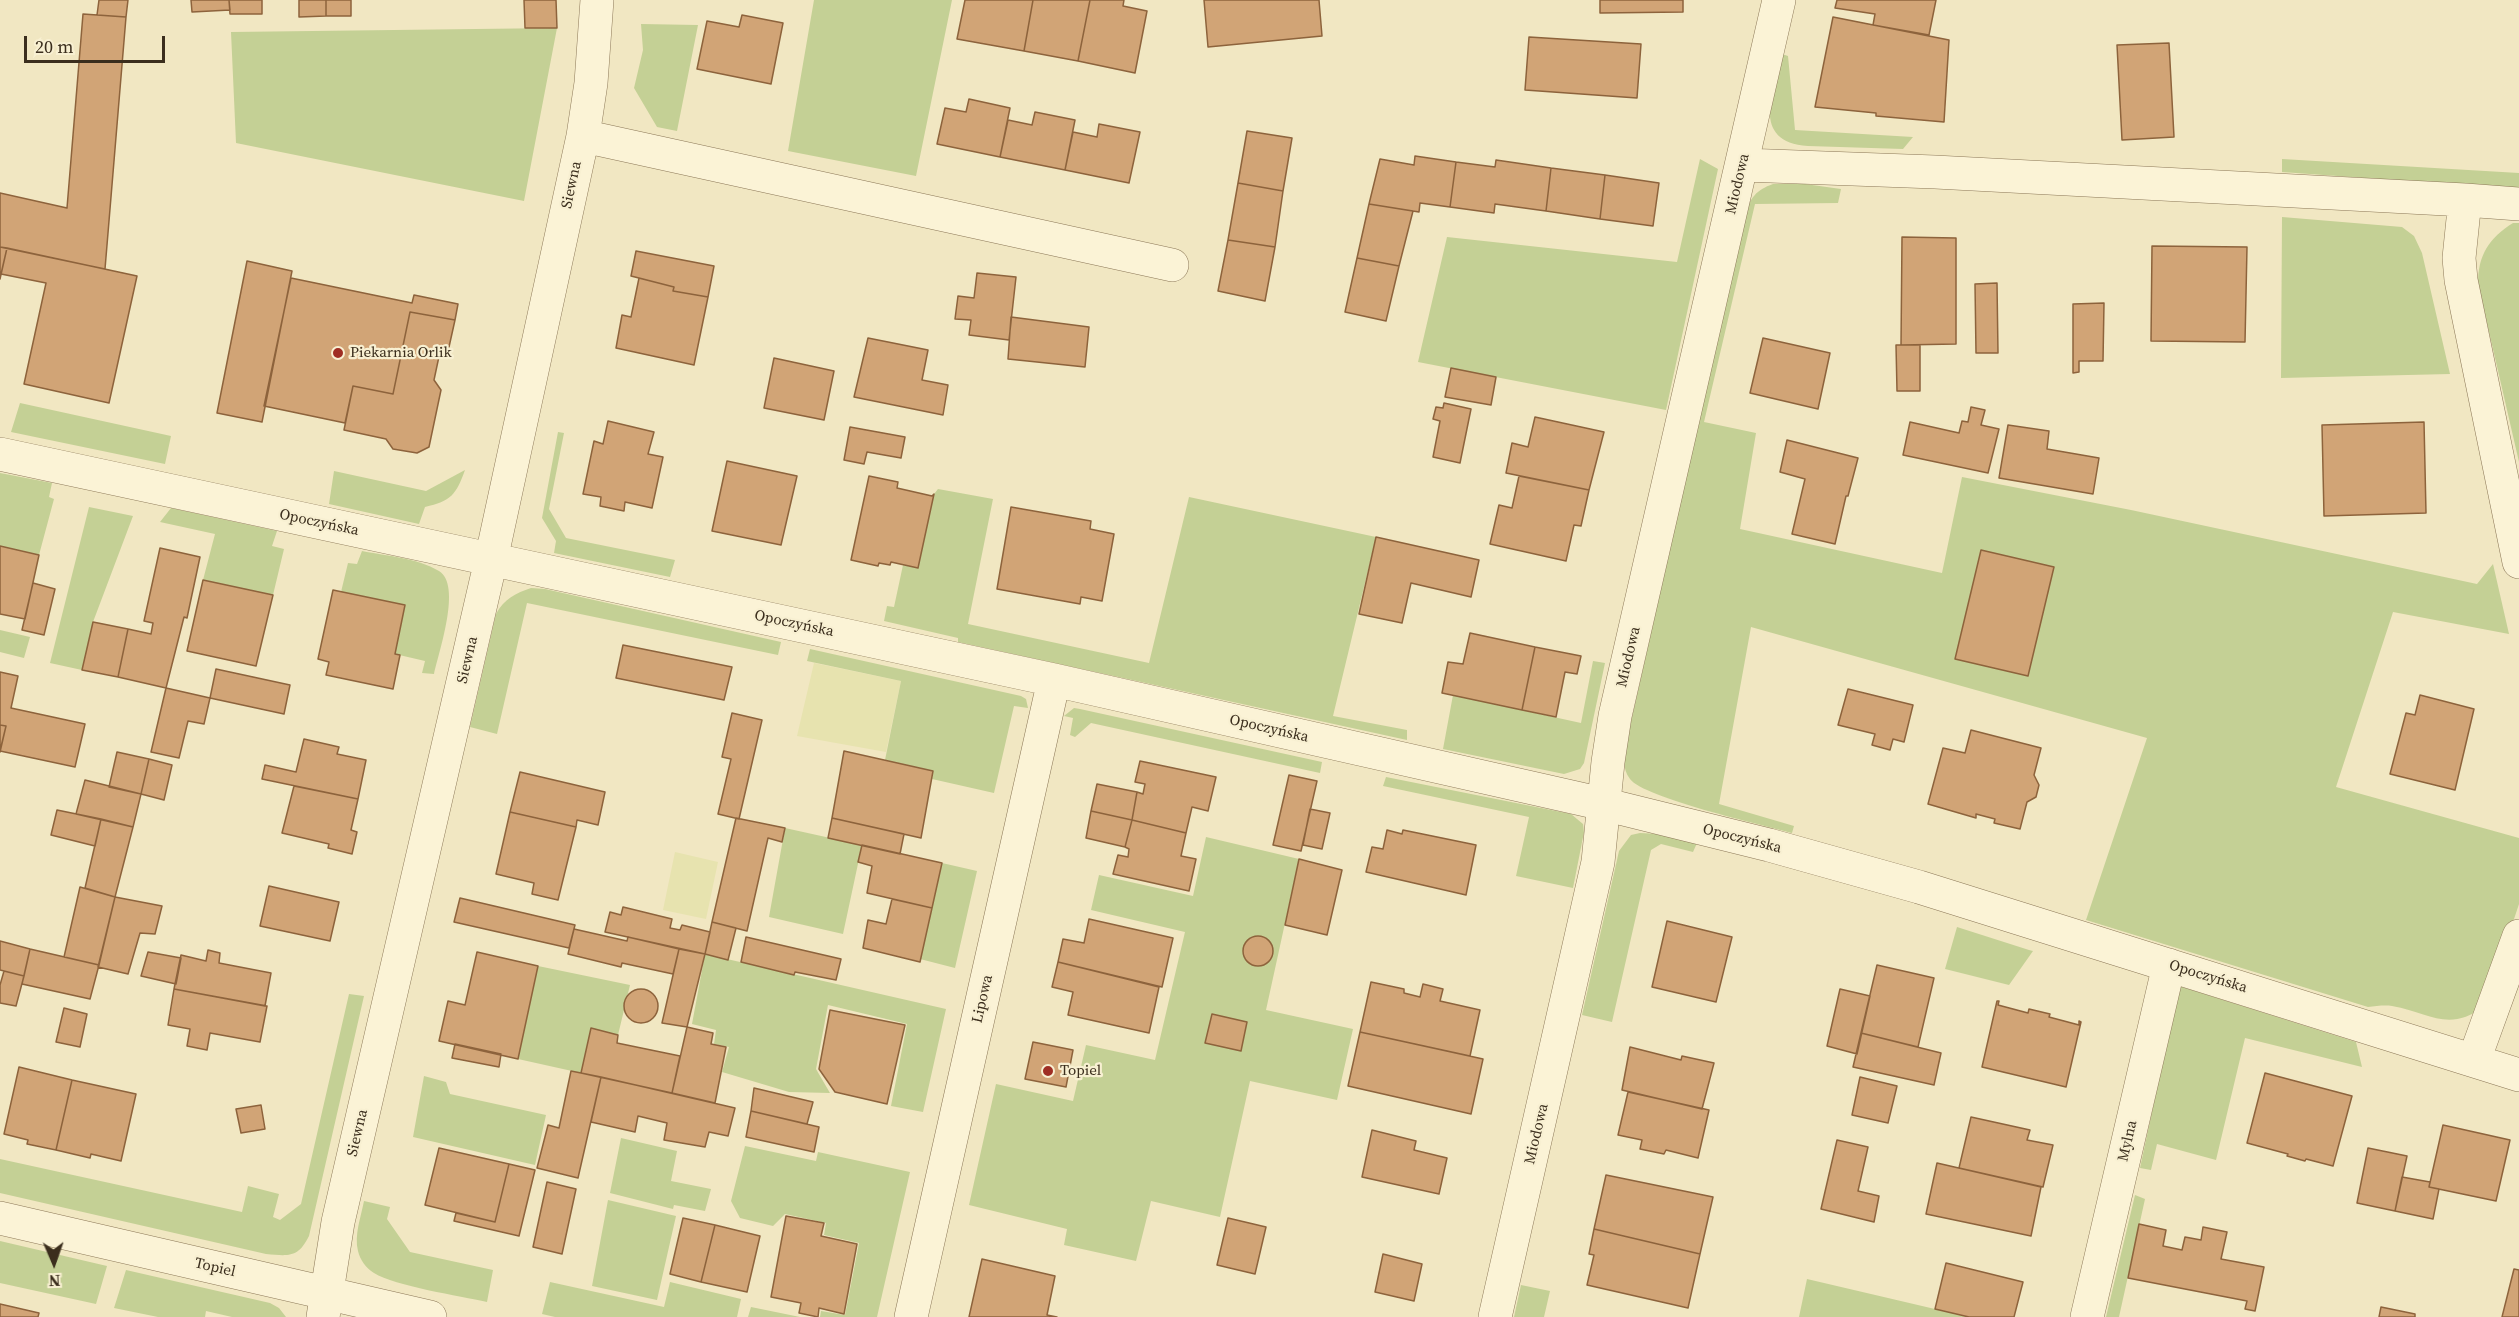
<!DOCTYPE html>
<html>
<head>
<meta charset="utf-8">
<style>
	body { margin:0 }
	#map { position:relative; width:2519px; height:1317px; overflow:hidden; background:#f1e7c2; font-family:"Source Serif 4",serif }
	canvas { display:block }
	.north { position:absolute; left:24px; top:1233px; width:60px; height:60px; -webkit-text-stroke:4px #f8f0d2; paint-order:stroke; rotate:178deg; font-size:16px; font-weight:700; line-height:24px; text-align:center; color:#3b2e1d }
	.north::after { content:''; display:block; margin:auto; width:21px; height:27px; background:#3b2e1d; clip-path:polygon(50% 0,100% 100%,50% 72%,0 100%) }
	.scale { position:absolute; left:24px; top:36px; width:141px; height:27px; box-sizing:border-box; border:3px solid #3b2e1d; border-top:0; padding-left:8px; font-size:18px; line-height:21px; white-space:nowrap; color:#3b2e1d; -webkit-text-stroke:4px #f8f0d2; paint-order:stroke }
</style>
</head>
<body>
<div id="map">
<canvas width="2519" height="1317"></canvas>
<div class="north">N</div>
<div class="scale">20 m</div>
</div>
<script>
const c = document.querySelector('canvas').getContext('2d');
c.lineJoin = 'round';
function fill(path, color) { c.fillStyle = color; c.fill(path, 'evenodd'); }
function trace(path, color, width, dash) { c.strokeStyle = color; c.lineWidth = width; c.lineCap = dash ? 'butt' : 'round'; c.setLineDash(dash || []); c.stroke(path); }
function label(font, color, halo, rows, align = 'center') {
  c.font = font + ' "Source Serif 4",serif'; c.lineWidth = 4.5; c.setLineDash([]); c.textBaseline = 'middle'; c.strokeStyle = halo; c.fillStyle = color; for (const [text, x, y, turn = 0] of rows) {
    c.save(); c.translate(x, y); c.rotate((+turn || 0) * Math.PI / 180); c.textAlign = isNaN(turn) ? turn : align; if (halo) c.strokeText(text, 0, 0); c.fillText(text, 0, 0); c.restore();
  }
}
fill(new Path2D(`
	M814 663 901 681 886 752 797 736Z
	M675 852 718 862 706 919 663 910Z`), '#e7e3af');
fill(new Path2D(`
	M814 0H952L916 176 788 151Z
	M641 24 698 25 677 131 657 127 634 88 643 50Z
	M557 28 524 201 236 143 231 32Z
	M1782 54 1788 56 1795 130 1913 137 1903 149 1808 146C1750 142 1773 91 1782 54Z
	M1700 159 1718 169 1666 410 1418 362 1447 237 1677 262Z
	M2282 159 2519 173V189L2282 172Z
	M1773 184H1805L1841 189 1838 203 1755 204 1704 422 1756 433 1740 529 1942 573 1962 477 2131 510 2477 584 2493 564 2509 634 2393 612 2336 787 2519 838V904L2485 1006C2448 1033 2431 1013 2392 1006 2385 1005 2376 1006 2368 1007L2086 920 2147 738 1751 627 1719 804 1794 826 1792 833C1763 825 1644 798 1630 779 1622 769 1624 756 1626 744L1745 215C1750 198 1756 190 1773 184Z
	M2282 217 2402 227 2414 236 2422 253 2450 374 2281 378Z
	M2513 223H2519V462L2478 284C2478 255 2489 238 2513 223Z
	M20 403 171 436 165 464 11 432Z
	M558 432 564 433 549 509 566 538 675 560 670 577 554 553 556 541 542 518Z
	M465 470C456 495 451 501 425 507L419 524 329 504 334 471 426 491Z
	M0 473 52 483 49 497 54 499 39 555 0 546Z
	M938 489 993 499 968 624 1149 663 1189 497 1376 537 1333 716 1407 730V740L958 642V638L884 621 887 606 894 607 903 565 918 568 934 494Z
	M89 507 133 516 93 622 82 670 50 663Z
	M171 508 277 531 272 546 284 549 273 595 203 580 215 534 160 522Z
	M362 551C387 556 417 558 439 571 462 585 439 651 434 674L422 673 425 661 395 654 405 605 341 592 348 563 357 564Z
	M531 588 545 589 781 642 778 655 527 603 497 734 470 727 496 614C504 599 516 593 531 588Z
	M0 630 30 637 24 658 0 652Z
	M810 649 1021 696 1026 699 1028 708 1014 706 994 793 932 779 933 771 885 760 901 681 807 661Z
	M1593 661 1605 663 1584 763 1580 769 1564 774 1443 749 1453 695 1581 723Z
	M1074 708 1080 709 1322 762 1320 773 1091 723 1075 737 1070 735 1073 718 1064 716Z
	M1386 777 1571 814 1583 824 1584 832 1573 888 1516 876 1529 817 1383 786Z
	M785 828 862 845 843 934 769 917Z
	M1640 833 1660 834 1697 843 1693 852 1661 844 1651 850 1612 1022 1582 1015 1619 851 1631 835Z
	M1206 837 1299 859 1266 1010 1353 1029 1337 1100 1250 1081 1220 1217 1151 1201 1136 1261 1064 1245 1067 1229 969 1205 996 1084 1073 1101 1086 1045 1155 1060 1185 932 1091 910 1099 875 1193 896Z
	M942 863 977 871 955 968 920 959Z
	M1957 927 2029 950 2033 951 2009 985 1945 969Z
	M705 954 946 1009 923 1112 891 1106 907 1024 828 1005 816 1069 830 1093 789 1092 722 1072 729 1047 714 1044 716 1030 692 1024Z
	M538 966 630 985 618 1035 591 1028 581 1073 518 1059Z
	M2179 986 2356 1042 2362 1067 2245 1038 2216 1160 2157 1144 2151 1170 2140 1168Z
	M349 994 364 996 309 1236C298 1258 289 1256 266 1254L0 1193V1159L242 1212 248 1186 279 1194 273 1217 280 1220 301 1204Z
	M424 1076 446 1082 450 1094 546 1115 535 1165 413 1137Z
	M621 1138 677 1151 671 1181 711 1189 705 1211 674 1205 673 1209 610 1193Z
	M745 1146 816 1161 818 1152 910 1172 877 1317H820L821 1311 845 1315 859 1243 824 1235 826 1223 785 1214 773 1226 740 1218 731 1201Z
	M2135 1195 2145 1199 2119 1317H2106Z
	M608 1200 676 1216 657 1300 592 1286Z
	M364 1201 390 1207 387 1219 410 1252 493 1270 487 1302C460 1296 395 1286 374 1273 366 1268 360 1260 358 1251 354 1235 361 1217 364 1201Z
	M0 1241 107 1266 96 1304 0 1283Z
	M126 1270 270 1303 279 1308 286 1317H232L206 1311 205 1317H158L114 1308Z
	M1807 1279 1969 1317H1799Z
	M550 1282 664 1307 670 1282 741 1299 737 1317H555L542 1314Z
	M1521 1285 1550 1291 1544 1317H1514Z
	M751 1307 800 1317H748Z`), '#c4d095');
const building = new Path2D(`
	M99 0H128L126 17 97 15Z
	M191 0H229L230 10 192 12Z
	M229 0H262V14H230Z
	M299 0H326V16L299 17Z
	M326 0H351V16H326Z
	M524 0H556L557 28H525Z
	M965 0H1033L1024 51 957 39Z
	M1033 0H1090L1078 61 1024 51Z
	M1090 0H1124L1123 6 1147 11 1135 73 1078 61Z
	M1204 0H1319L1322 36 1208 47Z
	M1600 0H1683V12L1600 13Z
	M1837 0H1936L1929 35 1873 25 1875 14 1835 8Z
	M83 14 126 17 105 269 0 247V193L67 208Z
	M742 15 783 23 771 84 697 69 707 21 739 27Z
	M1833 17 1949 40 1944 122 1876 116V113L1815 107Z
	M1529 37 1641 44 1637 98 1525 90Z
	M2169 43 2174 137 2122 140 2117 45Z
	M969 99 1010 108 1000 157 937 144 945 108 966 112Z
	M1035 112 1075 120 1065 170 1000 157 1008 120 1032 125Z
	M1099 124 1140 132 1129 183 1065 170 1073 132 1097 137Z
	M1247 131 1292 138 1283 191 1238 183Z
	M1415 156 1456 162 1450 207 1420 203 1419 212 1369 204 1380 159 1414 165Z
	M1496 160 1551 168 1546 211 1495 204 1494 213 1450 207 1456 162 1495 167Z
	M1551 168 1605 175 1600 219 1546 211Z
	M1605 175 1659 183 1653 226 1600 219Z
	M1238 183 1283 191 1275 247 1228 240Z
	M1369 204 1413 211 1399 266 1357 258Z
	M1902 237 1956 238V344L1901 345Z
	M1228 240 1275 247 1265 301 1218 291Z
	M2152 246 2247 247 2245 342 2151 341Z
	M0 247 7 248 0 279Z
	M7 248 137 276 109 403 24 384 46 283 1 274Z
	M636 251 714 266 708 297 673 291 674 287 631 276Z
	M1357 258 1399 266 1386 321 1345 312Z
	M247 261 292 271 262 422 217 413Z
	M977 273 1016 277 1009 340 969 335 971 320 955 319 958 296 974 298Z
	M291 278 412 303 414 295 458 304 455 320 410 312 393 394 353 386 345 423 264 406Z
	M639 278 674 287 673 291 708 297 694 365 616 348 622 315 631 317Z
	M1997 283 1998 353H1976L1975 284Z
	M2104 303 2103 361H2079V372L2073 373V304Z
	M410 312 455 320 449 347H441L434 380 441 390 429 447 417 453 393 449 386 439 344 430 353 386 393 394Z
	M1011 317 1089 327 1085 367 1008 359Z
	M868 338 928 350 922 380 948 385 943 415 854 397Z
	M1763 338 1830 353 1818 409 1750 393Z
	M1896 345H1920V391H1897Z
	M774 358 834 371 824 420 764 408Z
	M1451 368 1496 377 1491 405 1445 397Z
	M1444 403 1471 409 1460 463 1433 457 1440 421 1433 419 1436 407 1443 408Z
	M1971 407 1985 410 1981 425 1999 429 1988 473 1903 455 1910 422 1959 433 1962 421 1968 422Z
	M1535 417 1604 432 1589 490 1506 473 1512 443 1528 447Z
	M608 421 654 432 648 454 663 457 652 508 625 502 624 511 600 506 601 497 583 494 594 441 603 444Z
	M2424 422 2426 513 2324 516 2322 425Z
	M2008 425 2049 431 2047 449 2099 458 2093 494 1999 478Z
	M850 427 905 437 901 458 867 452 864 464 844 460Z
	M1787 440 1858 458 1848 496H1846L1835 544 1792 534 1805 479 1780 472Z
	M727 461 797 476 781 545 712 531Z
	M869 476 898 482 897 488 932 496 934 494 918 568 891 562 890 565 879 563 878 566 851 560Z
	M1519 476 1589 490 1581 526 1574 525 1566 561 1490 544 1499 505 1512 508Z
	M1011 507 1091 521 1090 529 1114 534 1102 601 1081 597 1080 604 997 589Z
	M1376 537 1479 560 1471 597 1411 583 1402 623 1359 614Z
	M0 546 39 555 25 619 0 614Z
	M160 548 200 557 187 618 184 617 166 688 118 677 128 629 151 634 153 623 144 621Z
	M1981 550 2054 567 2028 676 1955 659Z
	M203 580 273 595 256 666 187 651Z
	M33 583 55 589 44 635 22 630Z
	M333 590 405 605 395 654 400 655 393 689 326 675 329 662 318 659Z
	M93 622 128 629 118 677 82 670Z
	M1470 633 1535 647 1522 710 1442 693 1448 662 1463 664Z
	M623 645 732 667 724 700 616 678Z
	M1535 647 1581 656 1577 674 1565 672 1556 717 1522 710Z
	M216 669 290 685 284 714 210 698Z
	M0 672 18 676 11 708 85 724 75 767 0 751 6 726 0 725Z
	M166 688 210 698 204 724 188 721 179 758 151 752Z
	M1848 689 1913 705 1904 742 1893 739 1890 750 1872 745 1875 734 1838 725Z
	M2420 695 2474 709 2455 790 2390 774 2406 713 2415 715Z
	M732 713 762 720 739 819 718 814 731 759 722 757Z
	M0 725 6 726 0 752Z
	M1971 730 2041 748 2034 775 2039 785 2036 797 2027 802 2020 829 1994 823 1995 819 1976 814V818L1928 804 1943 748 1965 753Z
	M304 739 339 747 337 754 366 760 358 799 262 779 265 765 296 772Z
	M844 751 933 771 921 838 832 818Z
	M117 752 149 759 141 794 109 787Z
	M149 759 172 765 164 800 141 794Z
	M1140 761 1216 777 1208 811 1192 807 1186 833 1132 820 1137 792 1143 794 1145 784 1135 782Z
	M520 772 605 792 598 825 577 820 576 827 510 812Z
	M1289 775 1317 781 1301 851 1273 845Z
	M85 780 141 794 133 827 76 814Z
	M1097 784 1137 792 1132 820 1091 811Z
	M294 786 358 799 351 830 357 832 352 854 328 848 329 844 282 833Z
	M1310 809 1330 813 1322 849 1303 845Z
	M57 810 101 819 95 846 51 835Z
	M1091 811 1132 820 1125 847 1086 838Z
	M510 812 576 827 558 900 532 894 534 883 496 874Z
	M736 818 785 828 782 842 768 838 747 931 712 922Z
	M832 818 904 834 900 854 828 838Z
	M101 819 133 827 115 897 85 888Z
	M1132 820 1186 833 1181 856 1196 859 1189 891 1113 874 1118 855 1128 857 1129 849 1125 847Z
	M1387 830 1402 834 1403 830 1476 845 1466 895 1366 872 1372 847 1383 849Z
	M862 845 942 863 932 908 867 893 872 866 858 862Z
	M1299 859 1342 870 1327 935 1285 925Z
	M269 886 339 902 330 941 260 926Z
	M80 887 115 897 99 965 64 957Z
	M115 897 162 906 155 934 140 933 128 974 98 967Z
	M460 898 575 925 569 948 454 922Z
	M892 899 932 908 920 962 863 948 868 920 886 924Z
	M623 907 672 919 670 928 680 930 682 925 710 932 705 954 605 932 610 912 621 915Z
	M1089 919 1173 938 1162 987 1058 962 1063 939 1084 943Z
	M1667 921 1732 937 1716 1002 1652 987Z
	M712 922 736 928 728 960 705 954Z
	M574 929 627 941 628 937 679 949 673 974 622 963 621 967 568 954Z
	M1243 951a15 15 0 1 1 30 0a15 15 0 1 1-30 0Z
	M746 937 841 959 836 980 795 972 794 975 741 962Z
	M0 941 30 949 24 976 0 970Z
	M30 949 99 965 90 999 22 984Z
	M679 949 705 954 687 1027 662 1023Z
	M208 950 220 953 219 963 271 973 265 1006 174 989 181 955 206 961Z
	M148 952 181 958 176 984 141 976Z
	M477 952 538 966 518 1059 439 1041 448 1001 465 1005Z
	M1058 962 1159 987 1149 1033 1068 1015 1073 992 1052 987Z
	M1877 965 1934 978 1918 1047 1861 1033Z
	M4 971 24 976 16 1006 0 1003V985Z
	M1371 982 1404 989V993L1420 997 1423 984 1443 989 1440 1001 1480 1010 1470 1056 1360 1032Z
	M624 1006a17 17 0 1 1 34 0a17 17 0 1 1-34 0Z
	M174 989 267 1006 260 1042 210 1033 207 1050 187 1046 190 1029 168 1025Z
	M1840 989 1870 996 1857 1054 1827 1046Z
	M1997 1001H1999L1998 1005 2028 1013 2029 1009 2050 1014 2049 1017 2079 1025V1021L2081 1022 2066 1087 1982 1067Z
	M64 1008 87 1014 80 1047 56 1042Z
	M830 1010 905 1025 887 1104 835 1092 819 1069Z
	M1212 1014 1247 1022 1241 1051 1205 1043Z
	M687 1027 713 1033 711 1044 726 1047 715 1103 672 1093Z
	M591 1028 618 1035 617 1043 680 1056 672 1093 581 1073Z
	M1360 1032 1483 1059 1471 1114 1348 1086Z
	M1861 1033 1941 1053 1934 1085 1853 1067Z
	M1033 1042 1073 1050 1066 1087 1025 1079Z
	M455 1044 501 1054 499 1067 452 1058Z
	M1630 1047 1681 1060 1682 1056 1714 1063 1702 1109 1622 1090Z
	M19 1067 72 1080 56 1150 27 1144 28 1140 4 1134Z
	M571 1071 601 1077 578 1178 537 1168 548 1125 559 1128Z
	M2265 1073 2352 1096 2333 1166 2306 1159 2305 1161 2287 1156 2288 1154 2247 1143Z
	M601 1077 735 1108 728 1136 709 1132 705 1147 664 1140 667 1123 638 1116 635 1132 591 1122Z
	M1860 1077 1897 1086 1888 1123 1852 1115Z
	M72 1080 136 1094 121 1161 91 1154 90 1158 56 1150Z
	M754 1088 813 1102 807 1124 751 1111Z
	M1628 1092 1709 1110 1698 1158 1666 1150 1664 1154 1640 1149 1642 1140 1618 1135Z
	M261 1105 265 1129 241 1133 236 1109Z
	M751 1111 819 1127 814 1152 746 1137Z
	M1971 1117 2030 1130 2027 1140 2053 1145 2043 1187 1959 1168Z
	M2443 1125 2510 1140 2496 1201 2429 1187Z
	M1372 1130 1416 1141 1414 1150 1447 1158 1439 1194 1362 1177Z
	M1837 1140 1868 1147 1858 1191 1879 1196 1874 1222 1821 1209Z
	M439 1148 509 1164 495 1222 425 1205Z
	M2368 1148 2407 1156 2395 1211 2357 1203Z
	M1937 1163 2041 1187 2031 1236 1926 1214Z
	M509 1164 535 1170 519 1236 454 1221 456 1213 495 1222Z
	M1606 1175 1713 1197 1700 1254 1594 1229Z
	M2402 1177 2430 1182 2429 1187 2439 1189 2433 1219 2395 1211Z
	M547 1182 576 1189 562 1254 533 1247Z
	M786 1216 824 1223 821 1236 857 1244 844 1314 819 1308 818 1317 799 1313 801 1303 771 1297Z
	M683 1218 715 1225 701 1282 670 1274Z
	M1228 1218 1266 1227 1255 1274 1217 1265Z
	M2139 1224 2166 1230 2163 1246 2182 1250 2185 1237 2201 1240 2203 1227 2227 1232 2221 1259 2264 1267 2255 1311 2245 1309 2247 1301 2128 1278Z
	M715 1225 760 1236 747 1292 701 1282Z
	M1594 1229 1700 1254 1688 1308 1587 1285 1594 1255 1589 1254Z
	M1383 1254 1422 1264 1414 1301 1375 1292Z
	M982 1259 1055 1276 1047 1315 1057 1317H969Z
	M1946 1263 2023 1282 2014 1317H1969L1935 1309Z
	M2514 1269 2519 1270V1317H2502Z
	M0 1304 39 1313 38 1317H0Z
	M2381 1307 2415 1314V1317H2379Z`);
fill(building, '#d1a476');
trace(building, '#8d633c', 1.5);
const minor = new Path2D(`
	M583 136 1172 265
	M1743 165 1935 172 2465 200 2459 258 2461 280 2519 562
	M2465 200 2519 204
	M0 454 1054 680 1603 804 1769 845 1919 887 2519 1075
	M2474 1060 2519 936
	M0 1218 430 1317
	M323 1317 338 1222 491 560 583 136 591 83 597 0
	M911 1317 1054 680
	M1495 1317 1598 862 1608 762 1615 716 1779 0
	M2087 1317 2169 965`);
trace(minor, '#8c7858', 34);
trace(minor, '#fbf3d6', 33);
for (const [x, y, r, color] of [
	[338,353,6,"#9f2e24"],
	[1048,1071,6,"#9f2e24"]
]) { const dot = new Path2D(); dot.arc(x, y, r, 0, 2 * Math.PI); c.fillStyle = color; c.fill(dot); trace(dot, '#f8f0d2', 2); }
label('15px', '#3b2e1d', '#f8f0d2', [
	["Miodowa",1738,184,-77],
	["Siewna",572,185,-78],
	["Opoczyńska",319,523,12],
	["Opoczyńska",794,624,12],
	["Miodowa",1629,657,-77],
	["Siewna",468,660,-77],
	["Opoczyńska",1269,729,13],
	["Opoczyńska",1742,839,14],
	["Opoczyńska",2208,977,17],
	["Lipowa",983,999,-77],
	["Siewna",358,1133,-77],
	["Miodowa",1537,1134,-77],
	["Mylna",2128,1141,-77],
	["Topiel",215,1268,13]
]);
label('15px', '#3b2e1d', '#f8f0d2', [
	["Piekarnia Orlik",350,353],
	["Topiel",1060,1071]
], 'left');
</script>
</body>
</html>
